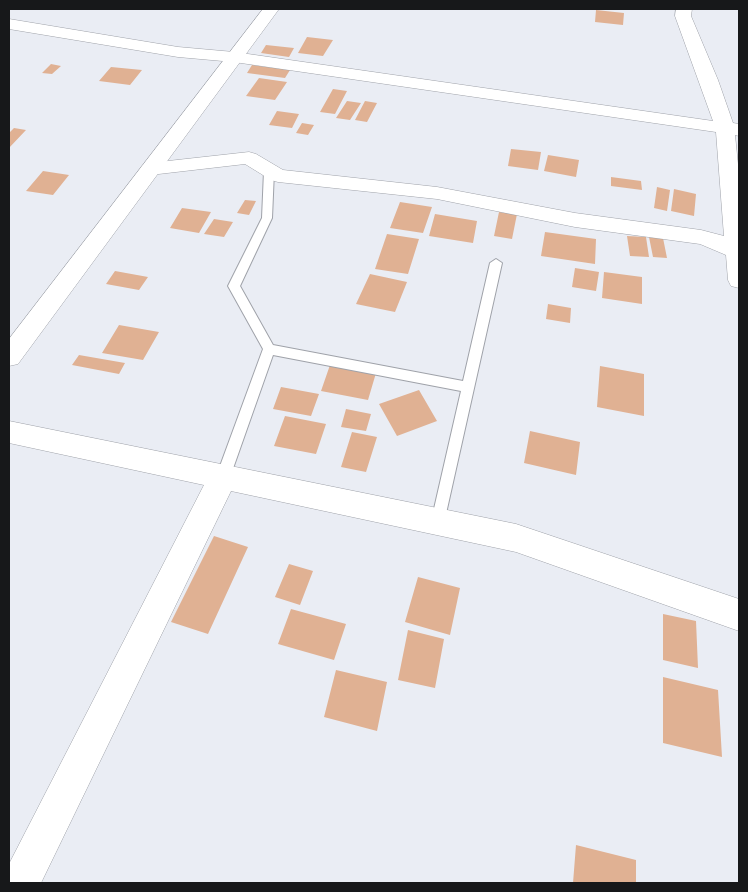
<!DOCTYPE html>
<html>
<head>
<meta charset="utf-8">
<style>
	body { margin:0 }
	#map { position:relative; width:748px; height:892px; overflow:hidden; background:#eaedf4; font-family:"Fira Sans Condensed",sans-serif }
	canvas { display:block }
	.frame { position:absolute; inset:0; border:10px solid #17181a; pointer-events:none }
</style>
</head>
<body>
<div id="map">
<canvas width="748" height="892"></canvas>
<div class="frame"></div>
</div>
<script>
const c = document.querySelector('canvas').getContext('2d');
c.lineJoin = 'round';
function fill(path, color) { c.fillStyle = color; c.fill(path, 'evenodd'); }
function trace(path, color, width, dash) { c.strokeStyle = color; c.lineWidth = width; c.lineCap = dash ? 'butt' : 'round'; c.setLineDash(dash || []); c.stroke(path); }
fill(new Path2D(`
	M596 10 624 13 623 25 595 22Z
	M307 37 333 40 323 56 298 53Z
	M266 45 294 48 289 57 261 53Z
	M51 64 61 66 52 74 42 73Z
	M252 65 290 70 285 78 247 73Z
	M111 67 142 70 130 85 99 81Z
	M259 78 287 82 275 100 246 96Z
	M333 89 347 91 335 114 320 112Z
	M347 101 361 103 350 120 336 118Z
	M365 101 377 103 367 122 355 120Z
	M277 111 299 114 292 128 269 125Z
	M302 123 314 125 308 135 296 133Z
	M14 128 26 130 9 148V133Z
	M511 149 541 152 538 170 508 166Z
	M548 155 579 160 576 177 544 171Z
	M43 171 69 175 53 195 26 191Z
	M611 177 641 181 642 190 611 186Z
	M657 187 670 190 667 211 654 208Z
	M674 189 696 194 694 216 671 211Z
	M245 200 256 201 249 215 237 213Z
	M400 202 432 207 423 233 390 228Z
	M182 208 211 212 199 233 170 228Z
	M499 212 517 214 512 239 494 236Z
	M435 214 477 221 473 243 429 236Z
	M214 219 233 222 224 237 204 234Z
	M545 232 596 239 595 264 541 256Z
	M387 234 419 239 408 274 375 269Z
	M627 236 646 237 649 257 630 256Z
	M649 237 663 238 667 258 653 257Z
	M575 268 599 272 596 291 572 287Z
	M115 271 148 277 139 290 106 284Z
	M604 272 642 277V304L602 298Z
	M370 274 407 282 395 312 356 304Z
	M548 304 571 308 570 323 546 319Z
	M119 325 159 332 143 360 102 353Z
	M79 355 125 363 119 374 72 365Z
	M330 365 376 373 368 400 321 391Z
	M600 366 644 374V416L597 407Z
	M281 387 319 394 311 416 273 409Z
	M419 390 437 421 397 436 379 404Z
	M346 409 371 414 366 431 341 427Z
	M285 416 326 424 316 454 274 446Z
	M530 431 580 442 576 475 524 463Z
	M352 432 377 437 366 472 341 467Z
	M214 536 248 547 208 634 171 622Z
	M289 564 313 571 300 605 275 597Z
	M418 577 460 588 450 635 405 622Z
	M291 609 346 624 334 660 278 644Z
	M663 614 696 621 698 668 663 660Z
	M408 630 444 639 435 688 398 680Z
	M336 670 387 682 377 731 324 717Z
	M663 677 718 690 722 757 663 743Z
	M576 845 636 860V883H573Z`), '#e0b193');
const lane = new Path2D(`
	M269 168 274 171 272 218 240 286 273 345 463 381 490 263 496 259 502 263 443 527 438 529 433 527 431 522 461 391 273 355 230 477 228 481 223 483 218 481 216 477 263 349 228 286 262 218 264 171Z`);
const street = new Path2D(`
	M676 9H692L691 16 718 80 733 123 739 124V136L735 135 739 174V288L731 286 728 280 726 255 700 244 575 227 437 199 278 182 271 180 245 164 150 175 143 173 140 169 143 165 150 163 249 152 256 154 283 170 437 187 575 213 701 230 724 236 716 132 234 62 178 57 9 29V19L178 47 234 52 713 121 675 16Z
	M9 421 516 524 739 599V631L516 552 231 491 41 883H9V864L204 485 9 443Z`);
const secondary = new Path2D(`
	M263 9H279L18 364 9 366V339Z`);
trace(lane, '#9fa2a9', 2);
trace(street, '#9fa2a9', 1);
trace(secondary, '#9fa2a9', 1);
fill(lane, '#fff');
fill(street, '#fff');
fill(secondary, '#fff');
</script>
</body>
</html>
